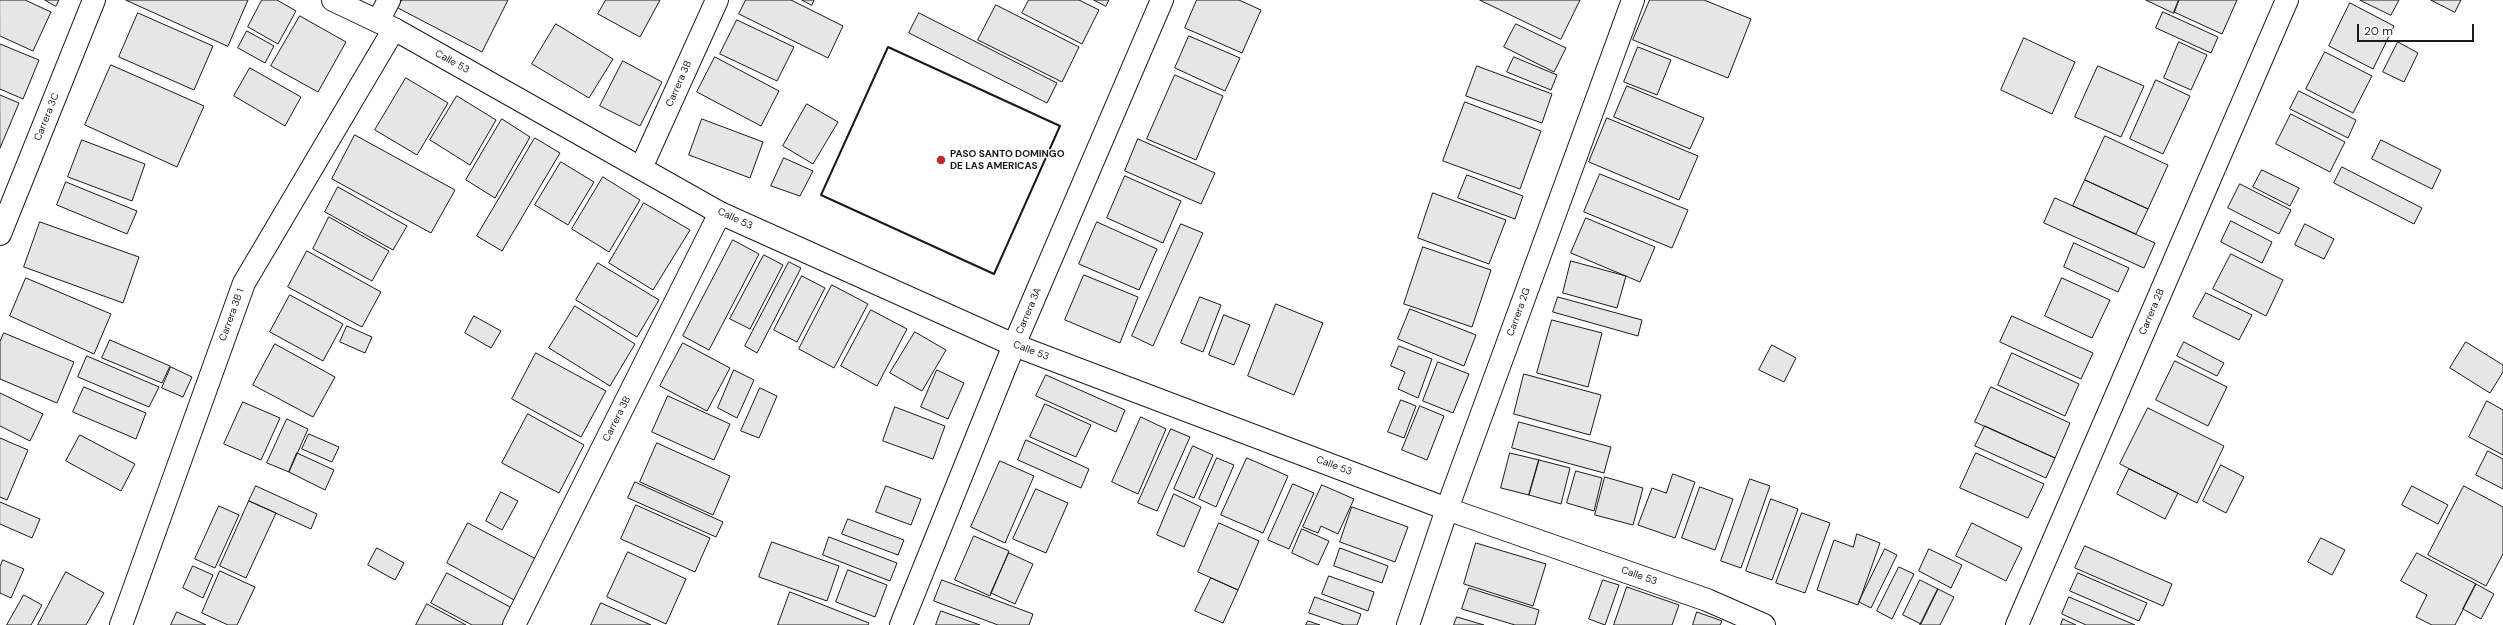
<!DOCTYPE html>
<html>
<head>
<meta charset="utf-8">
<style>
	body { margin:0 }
	#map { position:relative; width:2503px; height:625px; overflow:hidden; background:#fff; font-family:"DM Sans",sans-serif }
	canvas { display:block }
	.scale { position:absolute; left:2357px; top:24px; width:117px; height:18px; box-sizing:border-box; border:2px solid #1a1a1a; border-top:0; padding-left:5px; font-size:12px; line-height:14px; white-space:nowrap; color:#1a1a1a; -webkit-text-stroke:3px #fff; paint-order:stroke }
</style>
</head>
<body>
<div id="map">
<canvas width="2503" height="625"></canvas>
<div class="scale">20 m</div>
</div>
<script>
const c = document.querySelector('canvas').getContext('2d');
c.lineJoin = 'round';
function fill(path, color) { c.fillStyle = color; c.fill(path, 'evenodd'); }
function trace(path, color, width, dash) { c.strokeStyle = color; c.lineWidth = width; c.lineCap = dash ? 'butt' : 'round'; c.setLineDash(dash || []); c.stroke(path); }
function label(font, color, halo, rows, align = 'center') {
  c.font = font + ' "DM Sans",sans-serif'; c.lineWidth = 3; c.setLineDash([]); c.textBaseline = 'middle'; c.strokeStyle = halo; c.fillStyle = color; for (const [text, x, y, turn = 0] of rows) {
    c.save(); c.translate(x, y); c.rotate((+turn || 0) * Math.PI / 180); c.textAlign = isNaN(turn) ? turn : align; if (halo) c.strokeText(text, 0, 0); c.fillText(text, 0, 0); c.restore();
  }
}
const building = new Path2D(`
	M0 0H25L51 12 33 51 0 36Z
	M45 0H59L56 6Z
	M126 0H248L228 46Z
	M262 0H277L296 11 278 44 248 27Z
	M402 0H508L482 52 398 8Z
	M606 0H660L640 37 598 14Z
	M746 0H791L843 26 828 58 739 14Z
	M802 0H814L812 5Z
	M1029 0H1079L1099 10 1082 44 1022 13Z
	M1094 0H1109L1106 6Z
	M1197 0H1239L1261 10 1242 53 1185 28Z
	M1480 0H1580L1561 39Z
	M1650 0H1704L1751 19 1728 78 1633 40Z
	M2146 0H2179L2174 13Z
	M2179 0H2237L2222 34 2174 12Z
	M2360 0H2399L2391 15Z
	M2431 0H2461L2455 12Z
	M2350 3 2394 26 2373 69 2329 46Z
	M996 5 1079 47 1062 82 978 40Z
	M2163 12 2218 37 2211 53 2156 28Z
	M138 13 213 46 194 90 119 57Z
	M919 13 1057 83 1047 103 909 33Z
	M300 16 346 42 318 92 271 66Z
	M737 20 794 47 777 81 720 54Z
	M556 24 613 59 589 98 532 64Z
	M1516 24 1566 48 1554 72 1504 47Z
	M247 31 274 46 265 63 238 48Z
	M1189 36 1240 58 1225 91 1175 68Z
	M2024 38 2075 62 2052 114 2001 90Z
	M2179 42 2207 55 2191 90 2164 78Z
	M2398 42 2418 53 2404 82 2383 72Z
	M0 44 39 60 23 99 0 89Z
	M1638 47 1671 60 1657 95 1624 82Z
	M2325 52 2372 76 2353 113 2306 89Z
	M715 57 779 91 761 126 697 92Z
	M1514 57 1557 75 1551 90 1507 72Z
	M623 61 662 82 640 126 600 106Z
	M111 65 204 106 177 167 85 125Z
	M1477 66 1552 94 1542 123 1466 96Z
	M2098 66 2144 86 2121 137 2075 117Z
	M250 68 301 97 285 126 234 96Z
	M1175 75 1223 96 1196 160 1147 139Z
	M406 78 448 103 417 155 375 130Z
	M2156 80 2190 96 2163 154 2130 139Z
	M1627 86 1704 118 1690 149 1614 117Z
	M2299 91 2356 120 2348 138 2290 109Z
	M0 95 19 103 0 148Z
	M457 96 496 120 470 165 430 140Z
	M1465 102 1541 131 1520 189 1443 161Z
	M807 104 838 122 813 164 783 146Z
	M2291 114 2345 142 2330 172 2276 144Z
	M1607 118 1698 156 1679 200 1589 162Z
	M502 119 530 137 495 198 466 180Z
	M702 119 763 142 750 178 689 155Z
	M355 135 455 190 431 233 332 179Z
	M2105 136 2168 165 2148 209 2085 180Z
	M535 138 560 153 502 251 477 236Z
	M1138 139 1215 173 1201 204 1125 171Z
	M82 140 145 164 132 201 68 177Z
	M2381 140 2441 170 2432 189 2372 159Z
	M784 158 813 171 800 196 771 186Z
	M561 162 594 182 568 225 535 205Z
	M2342 167 2422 208 2414 224 2334 183Z
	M2262 170 2299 188 2290 206 2253 187Z
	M1600 174 1688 210 1672 248 1584 212Z
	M1467 175 1523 196 1515 219 1458 198Z
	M1125 176 1181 201 1163 243 1107 218Z
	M603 177 640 200 609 252 572 229Z
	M2085 180 2148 209 2136 234 2073 206Z
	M66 182 137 211 127 234 57 205Z
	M2240 184 2291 210 2279 234 2228 208Z
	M338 187 407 226 393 250 325 212Z
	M1433 193 1506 220 1489 264 1418 238Z
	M2055 198 2155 243 2144 268 2044 223Z
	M644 203 690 230 653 290 609 263Z
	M329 217 389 251 372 281 313 249Z
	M1586 218 1655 247 1640 282 1571 253Z
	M2231 221 2272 242 2262 263 2221 242Z
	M40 222 139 257 123 303 24 267Z
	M1097 222 1157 249 1139 290 1079 264Z
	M1181 224 1203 233 1153 346 1132 336Z
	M2305 224 2334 239 2324 259 2295 245Z
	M733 240 759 254 709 350 683 336Z
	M2074 243 2129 268 2118 292 2064 267Z
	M1423 247 1491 270 1472 327 1404 304Z
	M307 251 381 292 362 327 288 287Z
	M2231 254 2283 280 2266 316 2213 289Z
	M764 255 783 265 750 329 730 319Z
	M1571 261 1626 276 1617 308 1563 293Z
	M789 262 801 268 757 353 745 346Z
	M598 263 659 300 637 337 576 300Z
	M1084 275 1138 297 1120 343 1065 320Z
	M802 276 825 288 797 342 774 330Z
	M26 278 111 314 94 354 10 316Z
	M2062 278 2110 300 2092 338 2045 316Z
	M832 285 868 304 834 368 799 349Z
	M2206 293 2252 315 2239 340 2193 317Z
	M290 295 343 324 323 361 270 332Z
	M1200 297 1221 305 1203 352 1181 343Z
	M1558 297 1642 320 1638 336 1553 312Z
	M1276 304 1323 323 1294 395 1248 376Z
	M575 306 635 344 610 386 549 348Z
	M1410 309 1476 335 1464 366 1398 339Z
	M871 310 907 329 877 386 841 366Z
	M1224 315 1250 325 1234 365 1209 355Z
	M474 316 501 331 491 348 465 333Z
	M2012 316 2093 353 2081 379 2000 342Z
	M1552 320 1602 333 1588 387 1537 373Z
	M347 326 372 337 365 353 340 342Z
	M915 332 946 350 922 391 890 373Z
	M4 333 74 362 57 403 0 379V342Z
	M110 340 170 366 162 383 102 358Z
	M2184 342 2224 363 2217 376 2177 356Z
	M2466 342 2503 365V372L2490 393 2450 368Z
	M683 343 730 368 707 411 660 386Z
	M275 344 335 377 313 417 253 385Z
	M1772 345 1796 358 1784 382 1759 370Z
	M1399 346 1432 359 1418 398 1398 389 1405 372 1391 366Z
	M536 353 606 391 581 437 512 399Z
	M2012 353 2079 384 2065 416 1998 385Z
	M87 356 159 387 149 407 78 377Z
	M2175 361 2227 387 2208 426 2156 400Z
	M1438 362 1469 374 1453 413 1423 401Z
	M171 367 192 377 183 397 162 388Z
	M734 370 754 380 737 418 718 408Z
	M937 370 964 383 948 419 921 407Z
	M1524 374 1601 395 1590 435 1514 414Z
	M1046 375 1125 410 1116 432 1036 396Z
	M84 387 146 413 136 439 73 412Z
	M1991 387 2070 423 2055 458 1975 422Z
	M760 388 777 396 759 438 741 431Z
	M0 393 43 414 30 441 0 426Z
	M668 396 730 424 714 460 652 432Z
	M1401 400 1416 406 1404 438 1388 432Z
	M2487 401 2503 410V455L2469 437Z
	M243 402 280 418 261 460 224 444Z
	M1045 404 1091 425 1076 457 1030 437Z
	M1420 406 1444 416 1427 460 1402 450Z
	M895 407 945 426 933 459 883 441Z
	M2148 408 2224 446 2197 503 2120 464Z
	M528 414 584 445 559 493 502 463Z
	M1141 417 1166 429 1138 494 1112 482Z
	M287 419 308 429 289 472 267 463Z
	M1519 422 1611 447 1604 473 1512 448Z
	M1985 426 2055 458 2046 478 1975 446Z
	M1171 429 1190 437 1157 511 1138 503Z
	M309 434 339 447 332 462 302 449Z
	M80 435 135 464 121 491 66 461Z
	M0 438 28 450 7 500 0 497Z
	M1026 440 1089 469 1081 488 1018 460Z
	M657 443 730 476 713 515 640 482Z
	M1193 446 1213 455 1194 498 1174 489Z
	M2488 451 2503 459V489L2476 475Z
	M297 453 334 470 325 490 289 472Z
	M1510 453 1539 460 1529 495 1501 488Z
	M1976 453 2044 484 2028 518 1960 488Z
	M1217 458 1234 465 1216 507 1199 499Z
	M1247 458 1288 476 1263 533 1221 515Z
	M1539 460 1570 468 1561 504 1529 495Z
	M1000 461 1034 476 1005 543 971 527Z
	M2221 465 2244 477 2226 513 2203 501Z
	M2129 469 2178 493 2165 519 2117 494Z
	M1576 471 1602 478 1594 511 1567 503Z
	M1673 474 1695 482 1675 538 1638 525 1652 488 1666 493Z
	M1605 477 1643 488 1633 525 1595 515Z
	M1750 479 1770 486 1741 568 1721 561Z
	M635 482 723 522 716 537 628 498Z
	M1293 484 1314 493 1289 549 1268 540Z
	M1322 485 1354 499 1338 534 1321 526 1318 533 1303 527Z
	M256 486 317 514 311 529 249 501Z
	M886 486 921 499 911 525 876 512Z
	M2412 486 2448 505 2438 524 2402 505Z
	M2464 486 2503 507V554L2486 586 2428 555Z
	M1700 487 1733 499 1715 550 1682 538Z
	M1036 489 1068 503 1046 553 1013 539Z
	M501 492 518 501 502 530 486 521Z
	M1174 494 1201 507 1184 547 1157 535Z
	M1771 499 1798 509 1772 580 1746 571Z
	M249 501 276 513 246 578 220 566Z
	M0 502 40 519 32 538 0 524Z
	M636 505 710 538 695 572 621 539Z
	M219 506 239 515 215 568 195 559Z
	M1352 507 1408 527 1395 562 1340 542Z
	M1802 513 1830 523 1805 593 1776 583Z
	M848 519 904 540 898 555 842 534Z
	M468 523 536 559 514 600 447 563Z
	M1219 523 1259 541 1238 590 1198 572Z
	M1972 523 2022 548 2006 581 1956 556Z
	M1302 529 1329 541 1318 565 1292 553Z
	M1857 534 1880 543 1858 605 1817 590 1834 540 1853 547Z
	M974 536 1009 551 990 596 955 580Z
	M829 537 897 563 890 581 823 555Z
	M2321 538 2345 550 2332 575 2308 562Z
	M772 542 839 566 827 601 759 577Z
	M1476 543 1546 564 1533 606 1464 584Z
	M2085 546 2172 584 2163 606 2075 568Z
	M377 548 404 563 395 580 368 565Z
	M1340 548 1388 566 1382 583 1334 566Z
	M1885 549 1897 555 1871 608 1859 602Z
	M1929 549 1962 565 1951 588 1919 571Z
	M628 552 686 579 666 624 607 597Z
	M1009 553 1033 564 1015 604 991 593Z
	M2417 553 2476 584 2455 625H2432L2416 617 2427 595 2401 581Z
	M3 560 24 569 11 598 0 593V567Z
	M193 566 213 575 203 598 183 588Z
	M1899 567 1914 574 1892 619 1877 611Z
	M848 570 887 585 875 617 836 602Z
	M220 571 255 587 237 625H228L202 613Z
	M66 572 104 593 86 625H38Z
	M447 573 512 608 502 625H472L431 603Z
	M2078 573 2147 603 2139 621 2070 591Z
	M1329 576 1374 592 1368 611 1322 594Z
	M1211 578 1238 590 1223 623 1195 611Z
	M942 580 1033 614 1029 625H998L934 601Z
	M1603 580 1619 585 1605 625 1589 619Z
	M1920 580 1938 589 1921 624 1903 615Z
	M2476 584 2494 594 2481 619 2463 609Z
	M1627 587 1679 605 1672 625H1614Z
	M1469 588 1539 610 1535 625H1515L1462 609Z
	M1938 589 1954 597 1940 625H1920Z
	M790 592 869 623 868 625H778Z
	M24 595 42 605 31 625H7Z
	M1315 597 1361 614 1357 625H1344L1309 613Z
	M2069 597 2135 625H2086L2062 614Z
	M601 603 651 625H591Z
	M427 604 466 625H416Z
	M941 611 980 625H936Z
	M177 612 206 625H171Z
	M1697 612 1722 621 1720 625H1693Z
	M1457 617 1484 625H1454Z
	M2063 619 2076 625H2061Z
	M1308 621 1320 625H1306Z`);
fill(building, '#e6e6e6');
trace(building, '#1a1a1a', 1);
const street = new Path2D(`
	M378 21 389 0
	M641 168 717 0
	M121 625 244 283 394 29
	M514 625 720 213
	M901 625 1014 345 1162 0
	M1408 625 1447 509 1633 0
	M2017 625 2287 0`);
const secondary = new Path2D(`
	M333 0 394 29 720 213 1014 345 1447 509 1707 600 1764 625
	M0 234 94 0`);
trace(street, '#1a1a1a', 24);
trace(secondary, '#1a1a1a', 24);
trace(street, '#fff', 22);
trace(secondary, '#fff', 22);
trace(new Path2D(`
	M888 47 1060 126 994 274 821 195Z`), '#1a1a1a', 2);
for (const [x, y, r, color] of [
	[941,160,5,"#c62828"]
]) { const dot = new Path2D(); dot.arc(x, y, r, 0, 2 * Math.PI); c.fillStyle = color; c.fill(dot); trace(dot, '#fff', 1.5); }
label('10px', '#1a1a1a', '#fff', [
	["Calle 53",452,62,29],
	["Carrera 3B",679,84,-66],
	["Carrera 3C",47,117,-68],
	["Calle 53",735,219,25],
	["Carrera 3A",1029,311,-67],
	["Carrera 2G",1519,312,-70],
	["Carrera 2B",2152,312,-67],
	["Carrera 3B 1",232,315,-70],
	["Calle 53",1031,351,21],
	["Carrera 3B",617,419,-63],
	["Calle 53",1334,466,21],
	["Calle 53",1639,576,19]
]);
label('bold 10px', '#1a1a1a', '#fff', [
	["PASO SANTO DOMINGO",950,154],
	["DE LAS AMERICAS",950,166]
], 'left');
</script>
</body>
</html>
